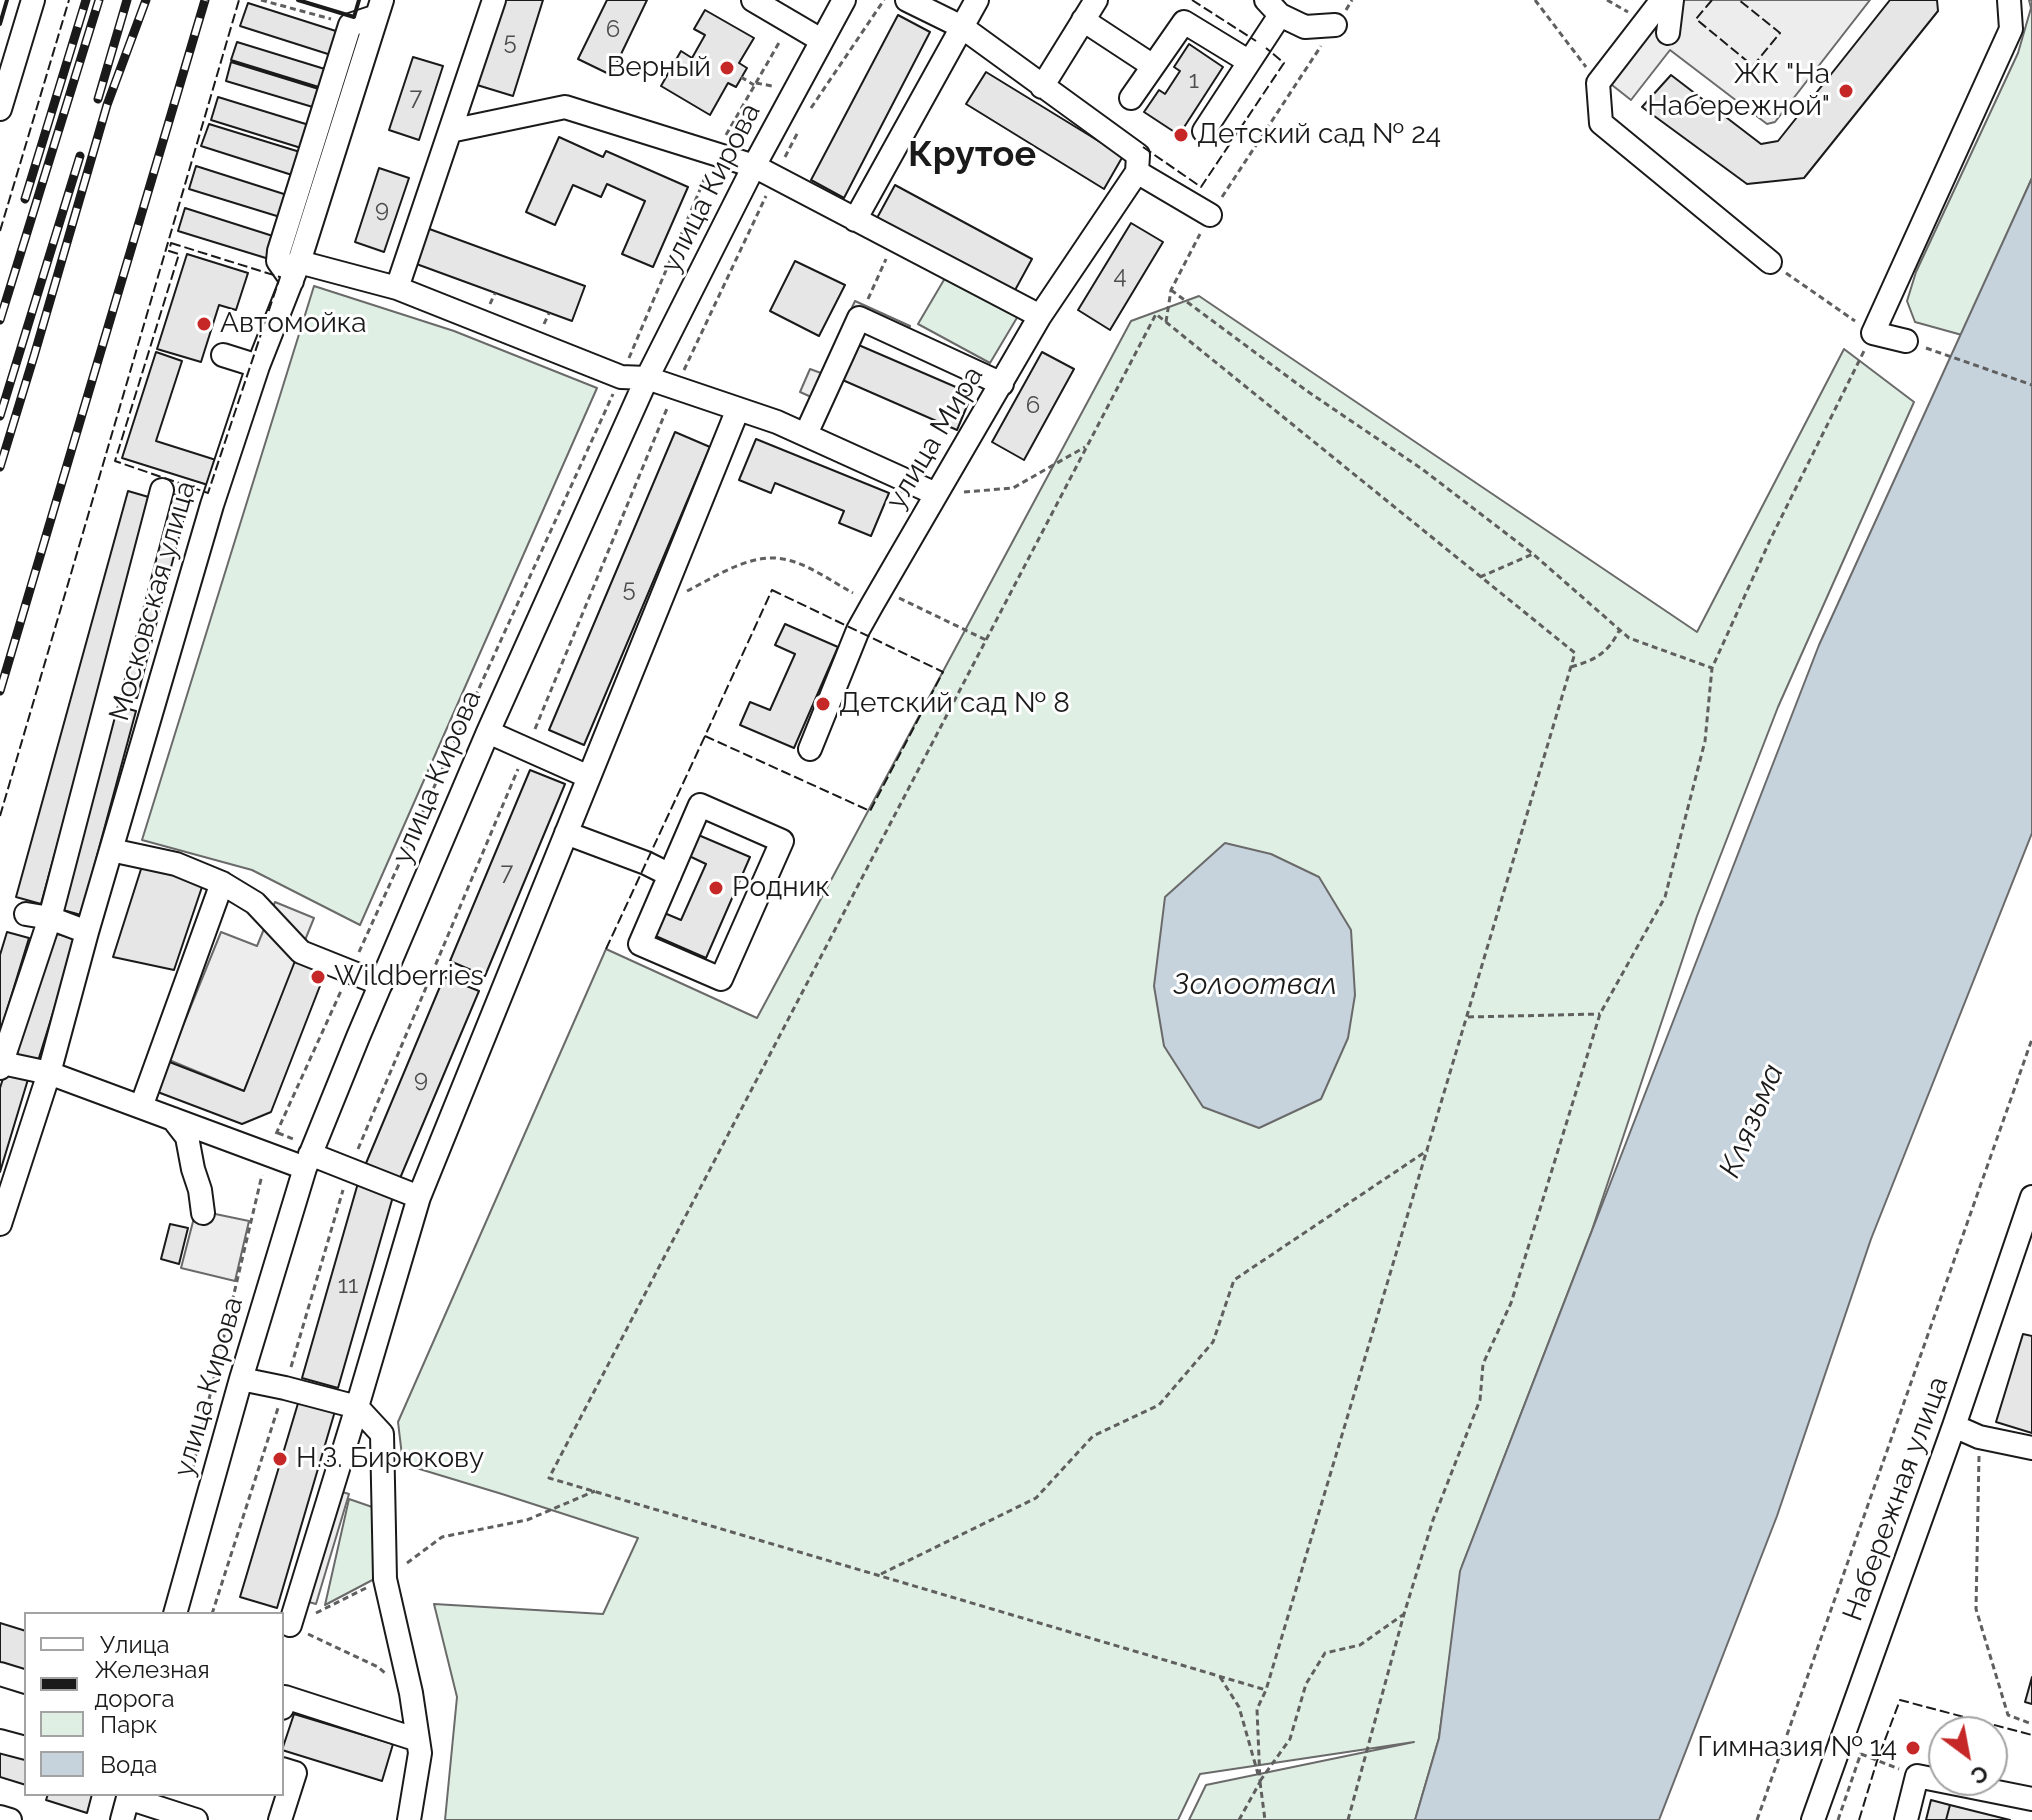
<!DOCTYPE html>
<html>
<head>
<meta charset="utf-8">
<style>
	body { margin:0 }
	#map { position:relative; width:2032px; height:1820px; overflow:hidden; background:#fff; font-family:Raleway,sans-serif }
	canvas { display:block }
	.legend { position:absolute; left:24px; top:1612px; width:260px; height:184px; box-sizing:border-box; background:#fff; border:2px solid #a3a3a3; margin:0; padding:10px 14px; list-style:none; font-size:24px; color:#1a1a1a }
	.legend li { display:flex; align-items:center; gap:16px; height:40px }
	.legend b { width:40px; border:2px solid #a3a3a3 }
	.north { position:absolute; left:1928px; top:1716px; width:80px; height:80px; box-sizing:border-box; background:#fff; border:2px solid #a3a3a3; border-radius:50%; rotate:148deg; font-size:22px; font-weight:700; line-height:32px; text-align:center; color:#1a1a1a }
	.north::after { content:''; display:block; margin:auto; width:28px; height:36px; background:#c62828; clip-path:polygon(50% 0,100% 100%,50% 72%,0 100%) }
</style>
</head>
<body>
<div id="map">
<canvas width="2032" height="1820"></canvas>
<ul class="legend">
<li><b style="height:10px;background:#fff"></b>Улица</li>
<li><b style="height:10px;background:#1a1a1a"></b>Железная дорога</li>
<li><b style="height:22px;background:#e0efe3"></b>Парк</li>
<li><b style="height:22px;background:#c6d2dc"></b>Вода</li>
</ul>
<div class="north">С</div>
</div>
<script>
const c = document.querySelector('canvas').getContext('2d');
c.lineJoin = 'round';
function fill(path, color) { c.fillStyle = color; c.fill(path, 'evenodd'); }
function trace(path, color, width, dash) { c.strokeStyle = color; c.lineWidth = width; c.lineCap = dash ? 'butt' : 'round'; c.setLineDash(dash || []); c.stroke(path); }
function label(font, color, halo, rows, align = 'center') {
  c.font = font + ' Raleway,sans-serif'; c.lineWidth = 6; c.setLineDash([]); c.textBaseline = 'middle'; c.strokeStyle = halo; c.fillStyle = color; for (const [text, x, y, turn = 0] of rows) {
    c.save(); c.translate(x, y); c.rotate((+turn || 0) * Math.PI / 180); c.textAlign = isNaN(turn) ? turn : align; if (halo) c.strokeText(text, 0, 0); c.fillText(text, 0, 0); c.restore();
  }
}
const green = new Path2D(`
	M2029 0H2032V178L1962 335 1915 322 1907 301 1916 272 2018 53 2031 8Z
	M948 273 1021 311 990 363 918 324Z
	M314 286 454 331 597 388 360 925 252 870 142 840Z
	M1199 296 1697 632 1844 349 1914 402 1778 707 1697 916 1592 1230 1462 1566 1439 1738 1415 1820H1189L1206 1785 1414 1742 1200 1774 1178 1820H445L457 1697 434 1604 603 1614 638 1538 502 1494 403 1464 398 1422 606 949 757 1018 1131 321Z
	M349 1499 378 1509 380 1576 325 1605Z`);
fill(green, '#e0efe3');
trace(green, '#6a6a6a', 2);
const parking = new Path2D(`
	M1654 0H1870L1775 122 1767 124 1670 50 1631 100 1598 74Z
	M855 301 910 326 900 347 861 329 827 404 800 392 810 369 821 373Z
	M275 902 314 918 244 1091 169 1060 221 932 257 946Z
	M196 1210 249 1221 235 1281 181 1268Z
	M332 1489 349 1494 316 1604 298 1599Z`);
fill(parking, '#ededed');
trace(parking, '#6a6a6a', 2);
const water = new Path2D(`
	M2032 178V833L1871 1239 1777 1516 1659 1820H1415L1439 1738 1460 1571 1819 645Z
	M1225 843 1271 854 1319 877 1351 930 1355 995 1348 1038 1321 1099 1259 1128 1203 1107 1164 1046 1154 986 1165 897Z`);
fill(water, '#c6d2dc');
trace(water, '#6a6a6a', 2);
const building = new Path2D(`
	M504 0H543L513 96 477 85Z
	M607 0H647L611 75 578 59Z
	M1890 0H1937L1938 11 1804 178 1747 184 1642 107 1671 75 1761 144 1778 141Z
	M248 3 339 32 331 55 240 26Z
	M705 10 754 38 739 63 747 68 736 87 728 83 710 115 661 86 681 51 692 58 705 35 694 29Z
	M898 15 930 32 844 198 811 180Z
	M237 42 328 70 322 88 231 60Z
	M1189 44 1223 67 1179 135 1144 112 1159 90 1165 94 1180 71 1174 67Z
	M413 57 443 66 419 140 389 130Z
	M231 62 322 90 316 108 226 81Z
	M986 72 1123 156 1104 189 966 104Z
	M218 97 309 125 301 148 211 120Z
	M209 124 300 152 292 175 201 146Z
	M559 137 603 157 606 151 688 187 653 267 622 254 645 201 607 184 601 197 573 185 555 225 526 212Z
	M196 166 287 195 280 217 189 189Z
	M379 168 409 178 384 252 355 242Z
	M895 185 1032 259 1014 292 877 218Z
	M185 208 276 237 269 259 178 231Z
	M1131 223 1163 242 1110 330 1078 310Z
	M424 227 585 286 572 321 411 262Z
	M187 254 248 273 236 310 219 305 201 362 157 349Z
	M795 261 845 285 819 336 770 311Z
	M854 343 972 394 957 430 838 378Z
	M156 352 182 361 156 441 216 460 208 485 122 458Z
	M1042 352 1074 369 1024 460 992 442Z
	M675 432 710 447 584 745 549 730Z
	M756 439 889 493 871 536 839 523 844 511 775 483 771 493 739 480Z
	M128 491 152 498 41 904 16 897Z
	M168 493 189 498 137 698 117 692Z
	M785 624 838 647 794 748 740 725 750 702 770 710 795 654 775 645Z
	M117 706 136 711 81 915 63 910Z
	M530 770 565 784 485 976 450 961Z
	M696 834 750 857 706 958 651 934 662 912 681 920 706 864 687 855Z
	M142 866 203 884 174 970 113 957Z
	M7 932 29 938 0 1033V955Z
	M54 933 76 939 38 1061 16 1054Z
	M295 961 325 973 271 1112 242 1124 155 1091 167 1061 244 1091Z
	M444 977 479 991 398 1183 364 1168Z
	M6 1069 29 1076 0 1172V1088Z
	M358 1183 394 1193 338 1388 302 1378Z
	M170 1224 188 1228 179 1264 161 1259Z
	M2023 1334 2032 1336V1433L1996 1422Z
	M299 1400 335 1411 277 1608 240 1597Z
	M0 1623 26 1631V1670L0 1663Z
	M2032 1677V1704L2025 1702Z
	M294 1714 393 1744 382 1781 282 1750Z
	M0 1744 26 1751V1785L0 1777Z
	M48 1794H92L87 1813 46 1800Z
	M1931 1800 1950 1805 1946 1820H1926Z
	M1950 1805 2010 1820H1946Z`);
fill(building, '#e6e6e6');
trace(building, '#1a1a1a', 2);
const minor = new Path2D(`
	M753 0 821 40
	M907 0 962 27 1138 155 1137 172 1210 215
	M1266 0 1280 15 1305 27 1335 25
	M1662 0 1598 83 1601 123 1770 262
	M1083 20 1153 66
	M1668 33 1672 0
	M1042 87 1096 0
	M1131 98 1184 22 1248 61
	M0 109 33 0
	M450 131 565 107 754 166 1040 316
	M1204 131 1280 15
	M855 220 977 0
	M299 262 397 288 621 377 647 378 777 422 936 494
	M292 281 278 261 279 251 350 25 377 16
	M397 288 494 0
	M1906 341 1873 333 2011 29 2009 0
	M223 355 258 366
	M806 434 859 318 1002 384
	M488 732 589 777
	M810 749 858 630 872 605 1040 316 1137 172
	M700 805 782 841 721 979 640 944Z
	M566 833 646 863 670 875
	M111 850 176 864 222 883 255 903 301 952 381 984
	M26 914 50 918 87 932
	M2 1063 49 1073 305 1168
	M0 1068 50 918 162 490
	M141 1107 222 883
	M173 1119 187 1137 193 1169 200 1190 203 1213
	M310 1154 419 1197
	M0 1224 49 1073 87 932 212 505 258 366 299 262 382 0
	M241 1379 285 1388 357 1407 382 1434 385 1579 411 1693 420 1753 409 1820
	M1954 1426 1979 1437 2032 1448
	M175 1614 241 1379 305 1168 358 1037 488 732 647 378 754 166 844 0
	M290 1625 357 1407 419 1197 738 409
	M0 1674 26 1682
	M282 1708 285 1697 418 1740
	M0 1741 26 1748
	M128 1798 196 1820
	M0 1817 10 1820
	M122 1820 129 1794
	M280 1820 295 1773 282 1769
	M1813 1820 1954 1426 2032 1197
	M1906 1820 1917 1776 2032 1799`);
trace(minor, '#1a1a1a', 26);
trace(new Path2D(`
	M261 0 331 19
	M1535 0 1586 67
	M1607 0 1628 12
	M1346 10 1352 0
	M741 77 754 85
	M756 83 772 86
	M811 108 884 0
	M726 135 780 41
	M785 157 798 132
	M1222 197 1321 46
	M1786 273 1855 321
	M1171 290 1307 391 1422 469 1533 554 1629 638 1712 668
	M868 299 886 259
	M490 304 495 293
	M1166 322 1171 290 1200 234
	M544 324 549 313
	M1926 348 2032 385
	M629 358 707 173
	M684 370 766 196
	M964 492 1013 488 1085 447
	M1480 577 1533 554
	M687 591C713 578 744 557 774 558 802 559 829 580 853 593
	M899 598 986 640
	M1571 667C1595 660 1607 654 1619 631
	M535 729 668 406
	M359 952 613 394
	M1468 1017 1600 1014
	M278 1133 293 1139
	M276 1134 341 991
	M358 1149 518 769
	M291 1367 343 1190
	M1979 1456 1976 1609 2008 1715 2032 1724
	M193 1467 262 1175
	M407 1563 442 1537 527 1520 595 1491
	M881 1574 1036 1498 1093 1436 1159 1405 1213 1342 1234 1280 1428 1150
	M316 1613 366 1588
	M212 1614 278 1408
	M308 1634 378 1667 386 1674
	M1220 1677 1239 1707 1258 1774
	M1861 1754 1899 1769
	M1260 1781 1290 1739 1306 1684 1325 1653 1360 1645 1404 1614
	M1260 1782 1265 1820
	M1239 1820 1260 1782 1257 1709 1266 1690 1575 653 1156 314 549 1478 1266 1690
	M1348 1820 1404 1614 1433 1520 1480 1400 1483 1364 1511 1303 1600 1014 1665 897 1705 741 1712 668 1771 538 1865 349
	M1757 1820 2032 1039
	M1838 1820 1861 1753`), '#5f5f5f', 3, [6, 4]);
trace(minor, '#fff', 22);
const rail = new Path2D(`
	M98 99 127 0
	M25 199 86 0
	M0 320 99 0
	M0 416 80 156
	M0 467 34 356 107 105 146 0
	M0 691 205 0`);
trace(rail, '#1a1a1a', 9);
trace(rail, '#fff', 6, [18]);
trace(new Path2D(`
	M1192 0 1256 41
	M1712 0 1696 19 1753 66 1780 33 1739 0
	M1143 147 1201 187 1284 63 1266 48
	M0 231 69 0
	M171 243 280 277 208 493 115 461 179 254 169 251Z
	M772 590 943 672 870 811 705 736Z
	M0 816 239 0
	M606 949 705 736
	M1859 1820 1877 1761 1900 1700 2032 1735`), '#1a1a1a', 2, [10, 4]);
trace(new Path2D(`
	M298 0 354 17 359 0
	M0 24 7 0`), '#1a1a1a', 4);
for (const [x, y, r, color] of [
	[727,68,8,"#c62828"],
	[1846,91,8,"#c62828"],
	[1181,135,8,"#c62828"],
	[204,324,8,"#c62828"],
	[823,704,8,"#c62828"],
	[716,888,8,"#c62828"],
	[318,977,8,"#c62828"],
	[280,1459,8,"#c62828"],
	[1913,1748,8,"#c62828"]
]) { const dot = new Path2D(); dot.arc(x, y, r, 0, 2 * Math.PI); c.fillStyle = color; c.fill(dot); trace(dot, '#fff', 3); }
label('24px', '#4d4d4d', null, [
	["6",613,30],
	["5",510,42],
	["1",1194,81],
	["7",416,98],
	["9",382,210],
	["4",1120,276],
	["6",1033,406],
	["5",629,589],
	["7",507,873],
	["9",421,1080],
	["11",348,1286]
]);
label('28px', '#1a1a1a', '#fff', [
	["Верный",711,68,"right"],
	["ЖК \"На",1830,75,"right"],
	["Набережной\"",1830,107,"right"],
	["Детский сад № 24",1197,135],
	["Автомойка",220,324],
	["Детский сад № 8",839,704],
	["Родник",732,888],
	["Wildberries",334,977],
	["Н.З. Бирюкову",296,1459],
	["Гимназия № 14",1897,1748,"right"]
], 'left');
label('28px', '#1a1a1a', '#fff', [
	["улица Кирова",711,188,-63],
	["улица Мира",935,438,-59],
	["Московская улица",153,601,-74],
	["улица Кирова",437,777,-67],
	["улица Кирова",209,1387,-74],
	["Набережная улица",1896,1499,-70]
]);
label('italic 30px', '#1a1a1a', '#fff', [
	["Золоотвал",1255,985],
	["Клязьма",1752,1121,-67]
]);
label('bold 36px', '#1a1a1a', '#fff', [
	["Крутое",972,155]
]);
</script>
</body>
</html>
